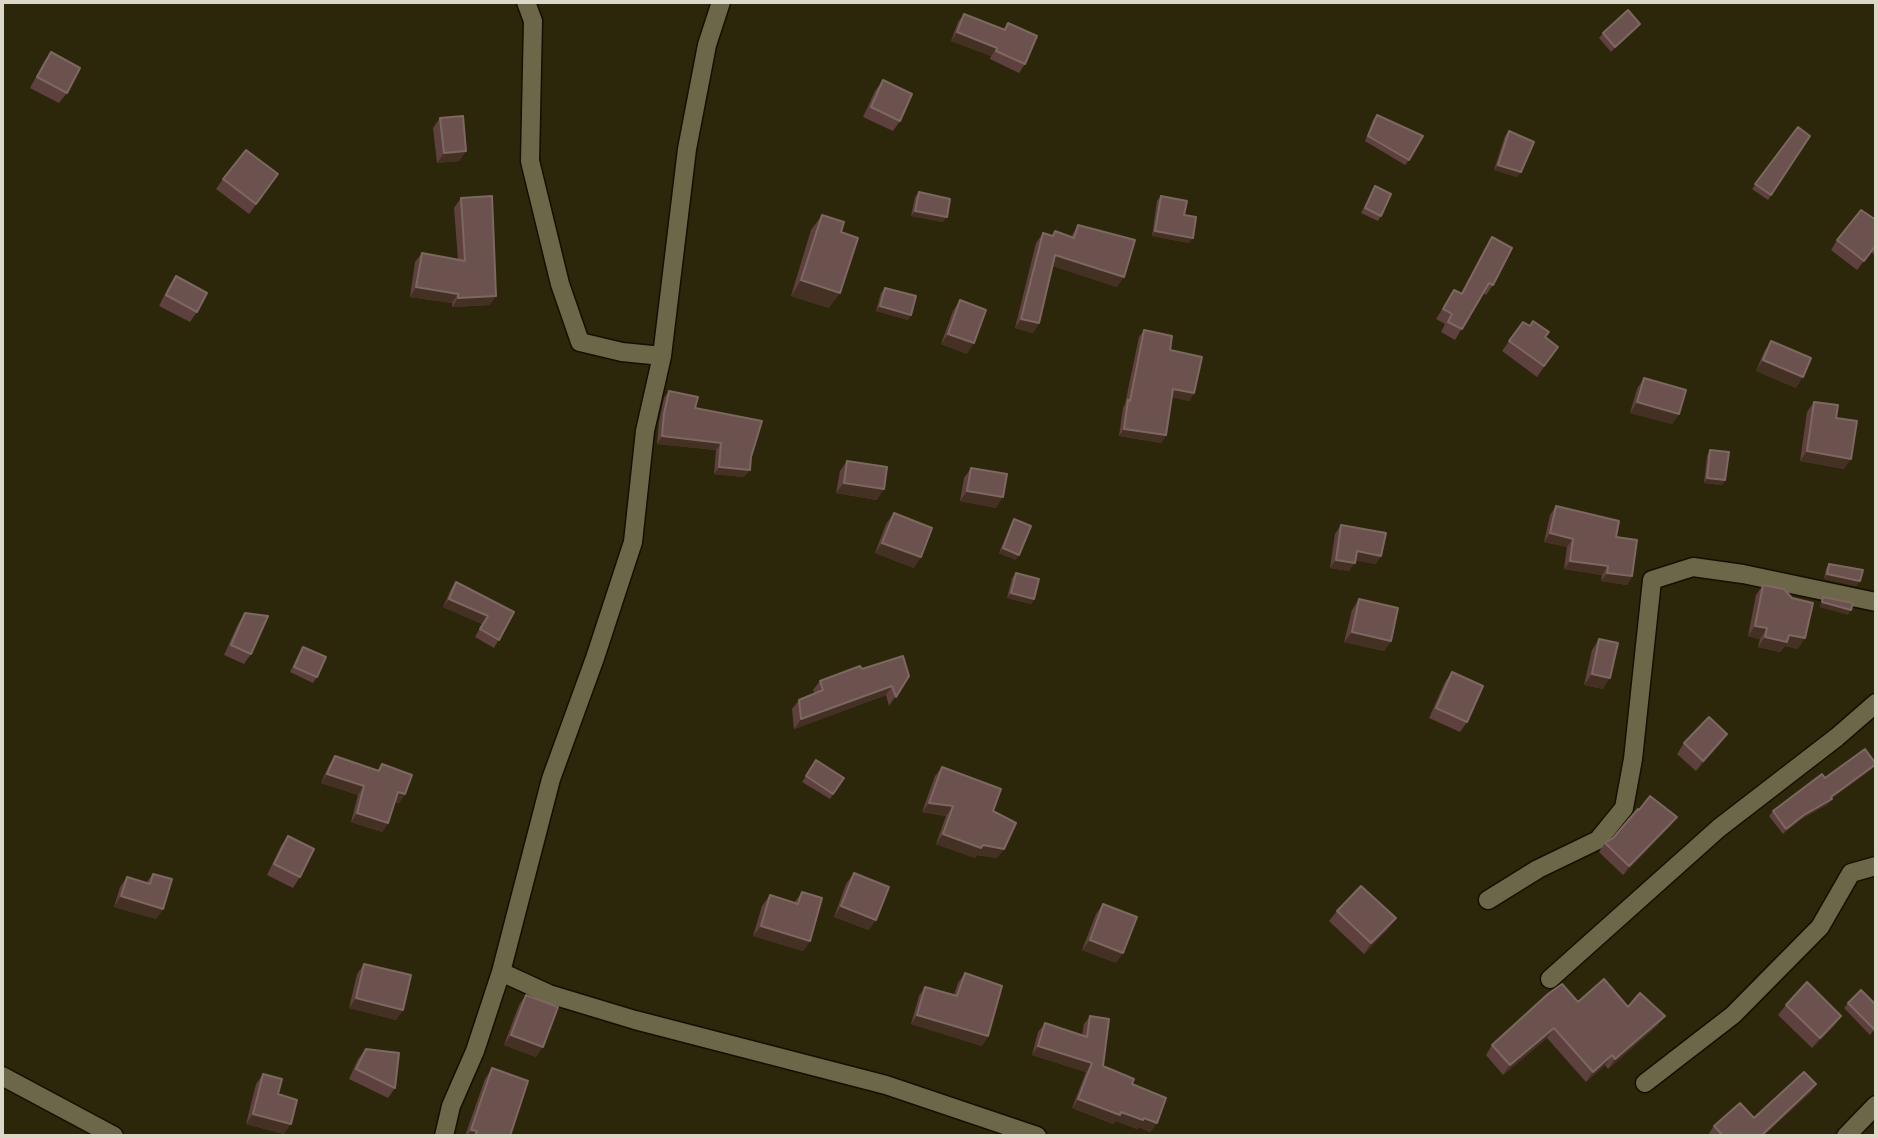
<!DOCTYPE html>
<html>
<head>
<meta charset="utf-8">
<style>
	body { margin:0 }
	#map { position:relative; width:1878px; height:1138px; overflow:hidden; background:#2c270b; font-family:Arial,sans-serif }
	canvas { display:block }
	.frame { position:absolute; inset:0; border:4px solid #dbd8c8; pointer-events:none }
</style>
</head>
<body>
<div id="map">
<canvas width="1878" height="1138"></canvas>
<div class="frame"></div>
</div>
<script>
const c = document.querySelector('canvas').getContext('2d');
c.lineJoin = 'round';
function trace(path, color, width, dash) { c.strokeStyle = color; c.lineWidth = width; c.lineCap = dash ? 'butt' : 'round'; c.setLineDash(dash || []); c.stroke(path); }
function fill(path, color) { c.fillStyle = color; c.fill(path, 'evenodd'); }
const street = new Path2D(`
	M526 2 533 21 530 161 560 284 580 342 622 352 662 356
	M1488 900 1538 869 1598 840 1624 808 1633 759 1652 580 1693 567 1743 574 1876 602
	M501 972 549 994 635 1020 886 1085 1037 1136
	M1550 979 1719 828 1837 737 1876 703
	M2 1076 114 1136
	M1645 1083 1733 1015 1820 927 1851 873 1876 866
	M444 1136 451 1106 475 1051 501 972 551 779 595 658 633 542 645 431 662 356 687 149 707 45 721 2
	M1846 1136 1876 1105`);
trace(street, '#150f00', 21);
trace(street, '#6d6749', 18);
fill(new Path2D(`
	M964 14 1004 29 1008 23 1025 64 1019 73 990 59 991 56 951 41 958 22Z
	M1640 24 1636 29 1611 52 1599 38 1603 33Z
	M51 52 67 93 59 103 30 88 44 62Z
	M883 80 900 121 893 131 863 117 875 91Z
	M1377 115 1409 160 1405 165 1365 141 1373 120Z
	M440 118 466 151 459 161 437 163 433 128Z
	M1798 127 1810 136 1768 200 1752 189Z
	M1509 131 1521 172 1517 177 1494 170 1505 136Z
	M223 179 271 185 249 214 216 189Z
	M1375 186 1381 216 1378 221 1361 213Z
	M919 192 943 222 911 216 915 197Z
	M1161 196 1184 215 1189 243 1152 236 1157 201Z
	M461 198 490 305 452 307V303L410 297 415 262 422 253 458 259 454 208Z
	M822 215 841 232 829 308 791 296 811 230Z
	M1876 220V256L1871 252 1857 270 1831 250 1837 240Z
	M1078 225 1117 287 1053 266 1039 323 1033 333 1015 328 1036 243 1043 233 1052 236 1055 231 1071 237Z
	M1492 237 1493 285 1486 295 1483 293 1455 340 1441 332 1445 324 1436 319 1454 290 1461 293 1485 248Z
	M176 276 197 312 190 322 159 306 169 286Z
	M885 288 911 315 908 320 876 311 881 293Z
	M960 300 967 354 941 344 953 311Z
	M1523 322 1558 347 1537 377 1502 351Z
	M1144 330 1170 350 1194 393 1189 401 1172 397 1166 435 1161 443 1119 436 1123 408 1125 404 1139 337Z
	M1771 341 1796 388 1756 371 1764 352Z
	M1644 378 1679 414 1672 424 1630 413 1637 389Z
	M669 391 695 408 744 477 714 474 716 450 657 444 659 422 664 398Z
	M1814 402 1836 418 1844 469 1800 461 1807 412Z
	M1710 450 1725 480 1722 485 1704 483 1707 456Z
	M847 461 877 500 836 493 840 471Z
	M971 468 996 508 960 501 964 478Z
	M1556 506 1616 537 1632 576 1627 585 1601 581 1602 575 1564 569 1567 547 1544 542 1550 515Z
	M894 513 914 568 875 553 886 524Z
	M1014 519 1016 560 999 553 1011 524Z
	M1341 525 1381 556 1375 564 1355 560 1349 571 1330 568 1335 534Z
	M1829 564 1860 581 1856 586 1824 579 1826 569Z
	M1016 573 1034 599 1031 604 1007 598 1012 578Z
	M456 582 514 612 494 648 475 637 482 624 443 607 451 589Z
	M1763 585 1798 649 1785 646 1780 652 1758 647 1760 639 1748 636 1756 595Z
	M1359 599 1391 641 1384 651 1344 642 1352 610Z
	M245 613 251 654 244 664 224 655 238 624Z
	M1599 639 1603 689 1584 685 1592 650Z
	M303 647 317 677 313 683 290 672 300 652Z
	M862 669 909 676 889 706 886 695 794 729 792 709 799 700 815 694 813 690 820 681Z
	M1452 672 1467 722 1460 732 1429 718 1445 682Z
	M1684 743 1720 744 1696 771 1677 754Z
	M335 756 377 771 382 764 405 794 399 803 394 802 388 823 382 832 351 822 358 795 321 783 329 765Z
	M816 760 844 778 830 799 802 782Z
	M942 767 993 811 1004 849 997 858 977 855 975 858 936 844 946 816 922 812 935 776Z
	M1872 769 1832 798 1828 804 1800 820 1783 834 1769 816 1773 811 1825 778Z
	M1639 810 1677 817 1670 826 1623 875 1599 852 1605 843 1613 838Z
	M288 836 300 877 293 888 267 875 281 846Z
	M854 873 869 930 834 917 846 884Z
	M153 874 163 909 156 919 114 907 120 887 127 877 146 883Z
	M802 892 810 941 803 951 753 936 762 906 770 895 794 903Z
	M1103 904 1116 963 1082 950 1096 914Z
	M1337 911 1395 918 1388 929 1364 954 1329 921Z
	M364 964 403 1010 396 1020 349 1008 357 974Z
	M965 973 988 1036 982 1046 911 1024 919 996 925 987 954 995 958 983Z
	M526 995 536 1057 504 1045 519 1005Z
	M1578 1002 1628 1007 1658 1025 1608 1069 1605 1065 1586 1082 1547 1038 1503 1075 1486 1055 1492 1045Z
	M1848 1003 1876 1028 1870 1035 1844 1008Z
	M1786 1005 1841 1016 1834 1026 1812 1048 1778 1015Z
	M1090 1016 1103 1066 1132 1084 1157 1123 1150 1132 1139 1127 1137 1129 1116 1121 1113 1124 1072 1108 1086 1072 1032 1055 1038 1032 1045 1023 1082 1035 1084 1024Z
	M366 1049 395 1088 388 1098 349 1079 358 1059Z
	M492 1068 510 1136H465L485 1079Z
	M263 1074 278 1094 284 1134 246 1124 256 1084Z
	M1816 1084 1811 1092 1763 1136H1711L1709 1133 1714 1126 1754 1118Z`), '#5e413f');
fill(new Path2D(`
	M1640 24 1636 29 1611 52 1615 47Z
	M957 32 997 48 991 56 951 41Z
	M466 151 459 161 437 163 444 153Z
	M1498 165 1521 172 1517 177 1494 170Z
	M915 211 947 217 943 222 911 216Z
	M1155 231 1193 238 1189 243 1152 236Z
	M1055 255 1124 277 1117 287 1049 265Z
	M801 280 840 293 829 308 791 296Z
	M416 287 458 294 452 303 410 297Z
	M496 296 490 305 452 307 458 298Z
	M880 306 911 315 908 320 876 311Z
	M1021 319 1039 323 1033 333 1015 328Z
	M948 334 974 343 967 354 941 344Z
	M1763 360 1803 377 1796 388 1756 371Z
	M1173 389 1194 393 1189 401 1168 396Z
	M1637 402 1679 414 1672 424 1630 413Z
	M1124 429 1166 435 1161 443 1119 436Z
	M662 436 721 443 716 450 657 444Z
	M1807 451 1851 459 1844 469 1800 461Z
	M719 467 750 470 744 477 714 474Z
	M1707 478 1725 480 1722 485 1704 483Z
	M844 483 884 489 877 500 836 493Z
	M967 491 1003 497 996 508 960 501Z
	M1550 533 1573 539 1567 547 1544 542Z
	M882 543 921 557 914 568 875 553Z
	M1003 548 1019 555 1016 560 999 553Z
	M1357 551 1381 556 1375 564 1351 559Z
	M1336 560 1355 563 1349 571 1330 568Z
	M1570 561 1608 566 1602 575 1564 569Z
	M1607 573 1632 576 1627 585 1601 581Z
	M1827 574 1860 581 1856 586 1824 579Z
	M1011 593 1034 599 1031 604 1007 598Z
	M449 599 488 616 482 624 443 607Z
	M1822 602 1851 610 1848 615 1819 607Z
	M1755 626 1767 628 1760 639 1748 636Z
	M1352 632 1391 641 1384 651 1344 642Z
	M1789 635 1805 638 1798 649 1785 646 1780 652 1758 647 1765 637Z
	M1592 674 1610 678 1603 689 1584 685Z
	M892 686 886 695 794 729 801 719Z
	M1727 734 1720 744 1696 771 1703 761Z
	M1876 764 1872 769 1828 801 1832 799 1828 804 1800 820 1783 834 1786 829 1804 815Z
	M327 774 364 786 358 795 321 783Z
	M398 792 405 794 399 803 391 800Z
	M929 803 953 806 946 816 922 812Z
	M357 813 388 823 382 832 351 822Z
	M1677 817 1670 826 1623 875 1629 866Z
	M943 834 1004 849 997 858 977 855 975 858 936 844Z
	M121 896 163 909 156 919 114 907Z
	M841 906 876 920 869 930 834 917Z
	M1396 918 1388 929 1364 954 1371 943Z
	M761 926 810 941 803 951 753 936Z
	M1090 940 1123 953 1116 963 1082 950Z
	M356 998 403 1010 396 1020 349 1008Z
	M917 1015 988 1036 982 1046 911 1024Z
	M1665 1016 1658 1025 1608 1069 1615 1059Z
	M1841 1016 1834 1026 1812 1048 1820 1038Z
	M1554 1028 1547 1038 1503 1075 1510 1065Z
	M511 1035 543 1047 536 1057 504 1045Z
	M1038 1046 1092 1063 1086 1072 1032 1055Z
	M1612 1055 1605 1065 1586 1082 1593 1072Z
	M1816 1084 1811 1092 1763 1136H1761Z
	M1078 1099 1144 1118 1157 1123 1150 1132 1139 1127 1137 1129 1116 1121 1113 1124 1072 1108Z
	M253 1114 291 1124 284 1134 246 1124Z
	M471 1130 477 1131 473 1136H467Z`), '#453024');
const building = new Path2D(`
	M1628 10 1640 24 1615 47 1603 33Z
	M964 14 1005 30 1008 23 1037 36 1025 64 996 51 997 48 957 32Z
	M51 52 80 68 67 93 37 77Z
	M883 80 912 94 900 121 871 107Z
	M1377 115 1423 136 1409 160 1368 136Z
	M463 116 466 151 444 153 440 118Z
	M1798 127 1810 136 1771 195 1755 184Z
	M1509 131 1534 142 1521 172 1498 165Z
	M246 150 278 174 256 204 223 179Z
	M1375 186 1391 194 1381 216 1365 208Z
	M919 192 950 199 947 217 915 211Z
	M492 196 496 296 458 298V294L416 287 422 253 465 261 461 198Z
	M1161 196 1187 201 1184 215 1196 217 1193 238 1155 231Z
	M1861 210 1876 220V245L1864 261 1837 240Z
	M822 215 844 222 841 232 858 238 840 293 801 280Z
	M1078 225 1135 240 1124 277 1055 255 1039 323 1021 319 1043 233 1053 236 1055 231 1074 238Z
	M1492 237 1512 248 1493 285 1489 283 1462 329 1448 322 1452 314 1443 309 1454 290 1462 294Z
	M176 276 207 293 197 312 166 295Z
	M885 288 916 296 911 315 880 306Z
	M960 300 986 310 974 343 948 334Z
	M1533 321 1549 332 1545 337 1558 347 1544 366 1509 341 1523 322 1530 326Z
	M1144 330 1172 336 1170 350 1202 357 1194 393 1173 389 1166 435 1124 429 1128 400 1130 401Z
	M1771 341 1811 358 1803 377 1763 360Z
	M1644 378 1686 390 1679 414 1637 402Z
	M669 391 698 397 695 408 762 421 751 457 750 470 719 467 721 443 662 436 664 414Z
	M1814 402 1838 405 1836 418 1857 421 1851 459 1807 451Z
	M1710 450 1729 452 1725 480 1707 478Z
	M847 461 887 467 884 489 844 483Z
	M971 468 1007 474 1003 497 967 491Z
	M1556 506 1619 521 1616 537 1637 540 1632 576 1607 573 1608 566 1570 561 1573 539 1550 533Z
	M894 513 932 528 921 557 882 543Z
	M1014 519 1031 526 1019 555 1003 548Z
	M1341 525 1386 533 1381 556 1357 551 1355 563 1336 560Z
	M1829 564 1863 570 1860 581 1827 574Z
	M1016 573 1039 579 1034 599 1011 593Z
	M456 582 514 612 499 640 480 629 488 616 449 599Z
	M1763 585 1784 589 1792 598 1813 603 1805 638 1789 635 1787 642 1765 637 1767 628 1755 626Z
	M1823 597 1853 603 1851 610 1822 602Z
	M1359 599 1398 608 1391 641 1352 632Z
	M245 613 268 616 251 654 231 645Z
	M1599 639 1618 643 1610 678 1592 674Z
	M303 647 326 657 317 677 294 667Z
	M903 656 909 676 896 697 892 686 801 719 799 700 823 690 820 681 860 666 862 669Z
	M1452 672 1483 686 1467 722 1436 708Z
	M1709 717 1727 734 1703 761 1684 743Z
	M1865 749 1876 764 1831 797 1832 799 1804 815 1786 829 1773 811 1822 774 1825 778Z
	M335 756 379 771 382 764 412 775 405 794 398 792 388 823 357 813 364 786 327 774Z
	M816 760 844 778 833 794 806 776Z
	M942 767 1001 789 993 811 1016 823 1004 849 983 845 981 848 943 834 953 806 929 803Z
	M1650 796 1677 817 1629 866 1605 843 1613 838 1638 809 1639 810Z
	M288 836 314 849 300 877 274 864Z
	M854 873 889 887 876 920 841 906Z
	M153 874 172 879 163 909 121 896 127 877 150 884Z
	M1361 886 1396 918 1371 943 1337 911Z
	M802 892 822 898 810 941 761 926 770 895 798 904Z
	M1103 904 1137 917 1123 953 1090 940Z
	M364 964 411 975 403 1010 356 998Z
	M965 973 1002 986 988 1036 917 1015 925 987 957 996Z
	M1604 979 1628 1007 1640 993 1665 1016 1615 1059 1612 1055 1593 1072 1554 1028 1510 1065 1492 1045 1548 994 1562 984 1578 1002Z
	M1807 982 1841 1016 1820 1038 1786 1005Z
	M1861 990 1876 1005V1027L1874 1029 1848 1003Z
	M526 995 558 1007 543 1047 511 1035Z
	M1090 1016 1109 1019 1103 1066 1134 1079 1132 1084 1166 1098 1157 1123 1144 1118 1143 1120 1121 1112 1120 1115 1078 1099 1092 1063 1038 1046 1045 1023 1087 1037Z
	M366 1049 399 1053 395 1088 356 1069Z
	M492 1068 528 1081 510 1136H475L477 1131 471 1130Z
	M1804 1072 1816 1084 1761 1136H1723L1714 1126 1740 1103 1754 1118Z
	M263 1074 282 1079 278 1094 297 1100 291 1124 253 1114Z`);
fill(building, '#6c524e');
trace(building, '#7d6761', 2);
</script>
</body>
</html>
